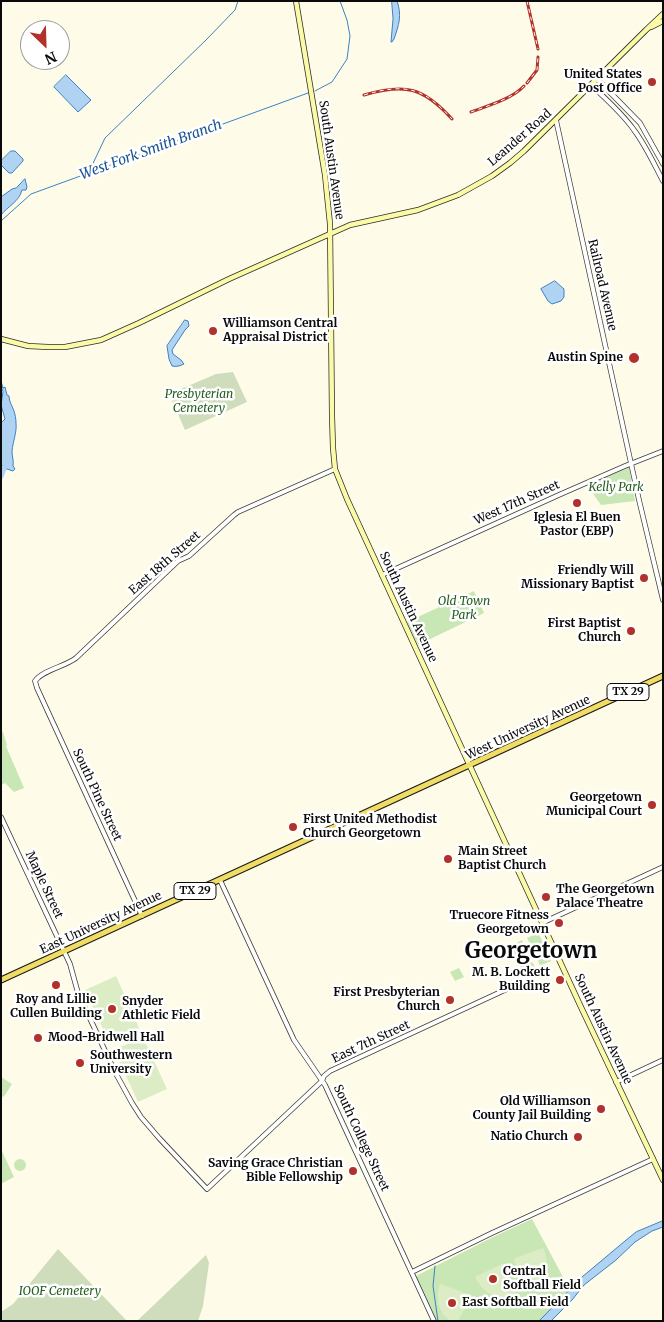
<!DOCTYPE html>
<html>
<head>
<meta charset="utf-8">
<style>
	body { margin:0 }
	#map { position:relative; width:664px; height:1322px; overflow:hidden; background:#fefce8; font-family:Merriweather,serif }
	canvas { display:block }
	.frame { position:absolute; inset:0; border:2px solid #0a0a0a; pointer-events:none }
	.north { position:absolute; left:20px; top:20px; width:50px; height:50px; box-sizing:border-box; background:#fff; border:1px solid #9d9d9d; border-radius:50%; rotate:156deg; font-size:14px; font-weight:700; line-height:20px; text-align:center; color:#0a0a0a }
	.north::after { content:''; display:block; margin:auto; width:18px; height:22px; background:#b2312a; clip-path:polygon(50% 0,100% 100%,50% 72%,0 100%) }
</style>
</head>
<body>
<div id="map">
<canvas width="664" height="1322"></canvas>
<div class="frame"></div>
<div class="north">N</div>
</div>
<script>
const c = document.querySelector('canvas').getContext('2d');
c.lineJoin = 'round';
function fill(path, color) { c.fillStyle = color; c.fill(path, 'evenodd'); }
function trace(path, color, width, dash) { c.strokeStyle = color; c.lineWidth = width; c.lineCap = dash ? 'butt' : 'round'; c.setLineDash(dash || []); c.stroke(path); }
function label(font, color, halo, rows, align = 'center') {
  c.font = font + ' Merriweather,serif'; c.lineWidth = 5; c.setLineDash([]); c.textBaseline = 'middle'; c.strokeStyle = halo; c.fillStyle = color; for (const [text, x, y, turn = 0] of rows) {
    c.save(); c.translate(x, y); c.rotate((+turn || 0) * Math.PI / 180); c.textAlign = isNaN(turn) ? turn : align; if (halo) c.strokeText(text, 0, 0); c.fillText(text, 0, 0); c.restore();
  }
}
fill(new Path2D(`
	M629 467 635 501 601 505 587 485Z
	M474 591 484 613 418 645 407 622Z
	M1 731 3 732 7 745 6 746 24 788 14 792 5 783 1 785Z
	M538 933 544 944 540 946 536 943H532L535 944 531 946 527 938Z
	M522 940 524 945 520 948 519 956 516 957 511 946Z
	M546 949 551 961 540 966 538 960 541 958 543 950Z
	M521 960 526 963 530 962 533 963 535 968 524 974 518 962Z
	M459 968 464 977 455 981 450 972Z
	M1 1077 12 1084 5 1095 1 1098Z
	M1 1149 14 1177 1 1184Z
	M14 1165a6 6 0 1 1 12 0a6 6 0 1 1-12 0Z
	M532 1219 570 1290 539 1321H436L416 1277 418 1275 495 1236Z`), '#c9e6b5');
fill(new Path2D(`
	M233 372 247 402 185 430 169 394 216 374Z
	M58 1249 127 1321H1V1312L13 1304Z
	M206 1255 209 1263 203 1306 198 1321H137Z`), '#cfddbc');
fill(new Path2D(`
	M116 976 139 1028 109 1042 85 990Z
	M143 1037 167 1089 138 1102 114 1050Z
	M543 1248C552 1265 543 1280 527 1288L514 1261 515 1258Z
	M502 1264 505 1265 515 1293C496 1301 484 1294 475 1277Z
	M440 1284 468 1294 470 1298 458 1321H450C438 1312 435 1298 440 1284Z`), '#dcedc6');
const water = new Path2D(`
	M392 1H397C402 15 399 25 394 39L392 42H391L393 19Z
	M66 75 91 100 78 112 54 87Z
	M11 151H15L23 159V161L12 173H9L1 165V161Z
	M25 179 27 187 26 190H22C19 202 8 206 1 215V197L12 189 16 188Z
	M555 281 564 289V297L561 301 552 304 548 301 541 289Z
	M185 320 188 321 189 326 185 330 172 350 173 354 181 360 184 364C180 366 176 367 172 366L169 359 167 346Z
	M1 387 3 388 5 387 7 395 9 396C9 402 12 405 14 411 15 414 16 419 16 423 17 432 13 441 12 451 12 457 14 461 13 466L15 469 13 471 4 468 1 464V423L5 419 1 405 3 392Z
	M663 1221V1227L652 1231 635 1242 616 1260 584 1285 572 1300 551 1321H539L582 1277 625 1241 636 1232Z`);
fill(water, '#b0d3f2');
trace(water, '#3a81c6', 1);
trace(new Path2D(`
	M315 91 332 82 347 59 350 36 347 20 340 1
	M88 174 105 138 206 40 235 10 238 1
	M1 221 31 194 308 93
	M1 381 3 388
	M435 1266 433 1286 438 1321`), '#3a81c6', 1);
trace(new Path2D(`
	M1 476 4 468`), '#b0d3f2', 5.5);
const tertiary = new Path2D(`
	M597 79 640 123 663 164
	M591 85C606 99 622 113 634 130 646 146 654 164 663 181
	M556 120 639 500 663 600
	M382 575 561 494 625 466 663 451
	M1 817 70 964 78 993 115 1072 132 1103 141 1117 159 1138 207 1189 322 1081 324 1076 330 1071 520 983
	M220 880 294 1040 325 1085 434 1321
	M142 916 37 688 35 681C43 670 64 667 76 658L178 561 189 556 234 515 238 512 335 469
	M542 923 663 867
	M616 1082 663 1060
	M412 1272 492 1233 653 1159`);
const secondary = new Path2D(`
	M296 1 325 175 330 224 332 416 333 448 335 469 347 499 580 1005 663 1180
	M651 27 663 21
	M1 339 28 346 48 347H65L101 340 139 323 229 279 350 225 418 210 458 195 492 176 510 163 524 151 646 30 663 14`);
const primary = new Path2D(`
	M1 980 663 676`);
trace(tertiary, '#3d3d3d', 5.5);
trace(secondary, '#2c2c2c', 6);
trace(primary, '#1b1b1b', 7);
trace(tertiary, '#fff', 4);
trace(secondary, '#fbfaa6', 4.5);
trace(primary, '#f2dd64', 5);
const rail = new Path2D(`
	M527 1 538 49
	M527 83 537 70 538 57
	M364 95C405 83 423 87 452 119
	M471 112C487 106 512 99 524 86`);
trace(rail, '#b2312a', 3);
trace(rail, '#fff', 1, [4]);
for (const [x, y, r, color] of [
	[652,82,5,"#b2312a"],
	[213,331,5,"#b2312a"],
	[634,358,6,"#b2312a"],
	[577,503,5,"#b2312a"],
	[644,578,5,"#b2312a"],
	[631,631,5,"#b2312a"],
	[652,805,5,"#b2312a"],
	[293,827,5,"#b2312a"],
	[448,859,5,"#b2312a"],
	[546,897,5,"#b2312a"],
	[559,923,5,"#b2312a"],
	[560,980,5,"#b2312a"],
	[56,985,5,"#b2312a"],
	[450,1000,5,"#b2312a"],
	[112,1009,5,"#b2312a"],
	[38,1038,5,"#b2312a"],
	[80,1063,5,"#b2312a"],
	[601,1109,5,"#b2312a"],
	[578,1137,5,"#b2312a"],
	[353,1171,5,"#b2312a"],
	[493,1279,5,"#b2312a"],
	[452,1303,5,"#b2312a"]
]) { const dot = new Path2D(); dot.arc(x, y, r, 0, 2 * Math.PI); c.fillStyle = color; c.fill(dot); trace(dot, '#fff', 2); }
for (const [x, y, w] of [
	[628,692,42],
	[195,891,42]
]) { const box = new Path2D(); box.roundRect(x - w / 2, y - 8.5, w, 17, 4); c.fillStyle = '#fff'; c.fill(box); trace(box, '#0a0a0a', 1); }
label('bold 11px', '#0a0a0a', null, [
	["TX 29",628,692],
	["TX 29",195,891]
]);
label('bold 12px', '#0a0a0a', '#fff', [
	["United States",642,75],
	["Post Office",642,89],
	["Williamson Central",223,324,"left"],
	["Appraisal District",223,338,"left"],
	["Austin Spine",623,358],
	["Iglesia El Buen",577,518,"center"],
	["Pastor (EBP)",577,532,"center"],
	["Friendly Will",634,571],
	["Missionary Baptist",634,585],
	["First Baptist",621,624],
	["Church",621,638],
	["Georgetown",642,798],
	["Municipal Court",642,812],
	["First United Methodist",303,820,"left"],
	["Church Georgetown",303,834,"left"],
	["Main Street",458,852,"left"],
	["Baptist Church",458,866,"left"],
	["The Georgetown",556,890,"left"],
	["Palace Theatre",556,904,"left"],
	["Truecore Fitness",549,916],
	["Georgetown",549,930],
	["M. B. Lockett",550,973],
	["Building",550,987],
	["First Presbyterian",440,993],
	["Church",440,1007],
	["Roy and Lillie",56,1000,"center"],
	["Cullen Building",56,1014,"center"],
	["Snyder",122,1002,"left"],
	["Athletic Field",122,1016,"left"],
	["Mood-Bridwell Hall",48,1038,"left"],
	["Southwestern",90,1056,"left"],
	["University",90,1070,"left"],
	["Old Williamson",591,1102],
	["County Jail Building",591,1116],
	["Natio Church",568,1137],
	["Saving Grace Christian",343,1164],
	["Bible Fellowship",343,1178],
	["Central",503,1272,"left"],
	["Softball Field",503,1286,"left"],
	["East Softball Field",462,1303,"left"]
], 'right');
label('12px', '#0a0a0a', '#fff', [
	["Leander Road",520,138,-41],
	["South Austin Avenue",331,160,82],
	["Railroad Avenue",602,285,77],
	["West 17th Street",517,503,-24],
	["East 18th Street",165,563,-41],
	["South Austin Avenue",408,607,65],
	["West University Avenue",528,728,-25],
	["South Pine Street",97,795,65],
	["Maple Street",44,885,65],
	["East University Avenue",101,923,-25],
	["South Austin Avenue",603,1029,65],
	["East 7th Street",371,1042,-25],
	["South College Street",361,1138,65]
]);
label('italic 12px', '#265d1f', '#fff', [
	["Presbyterian",199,395],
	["Cemetery",199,409],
	["Kelly Park",616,488],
	["Old Town",464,602],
	["Park",464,616],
	["IOOF Cemetery",60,1292]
]);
label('italic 14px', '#1b5494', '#fff', [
	["West Fork Smith Branch",151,150,-20]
]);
label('bold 22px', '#0a0a0a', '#fff', [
	["Georgetown",531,952]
]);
</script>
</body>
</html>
